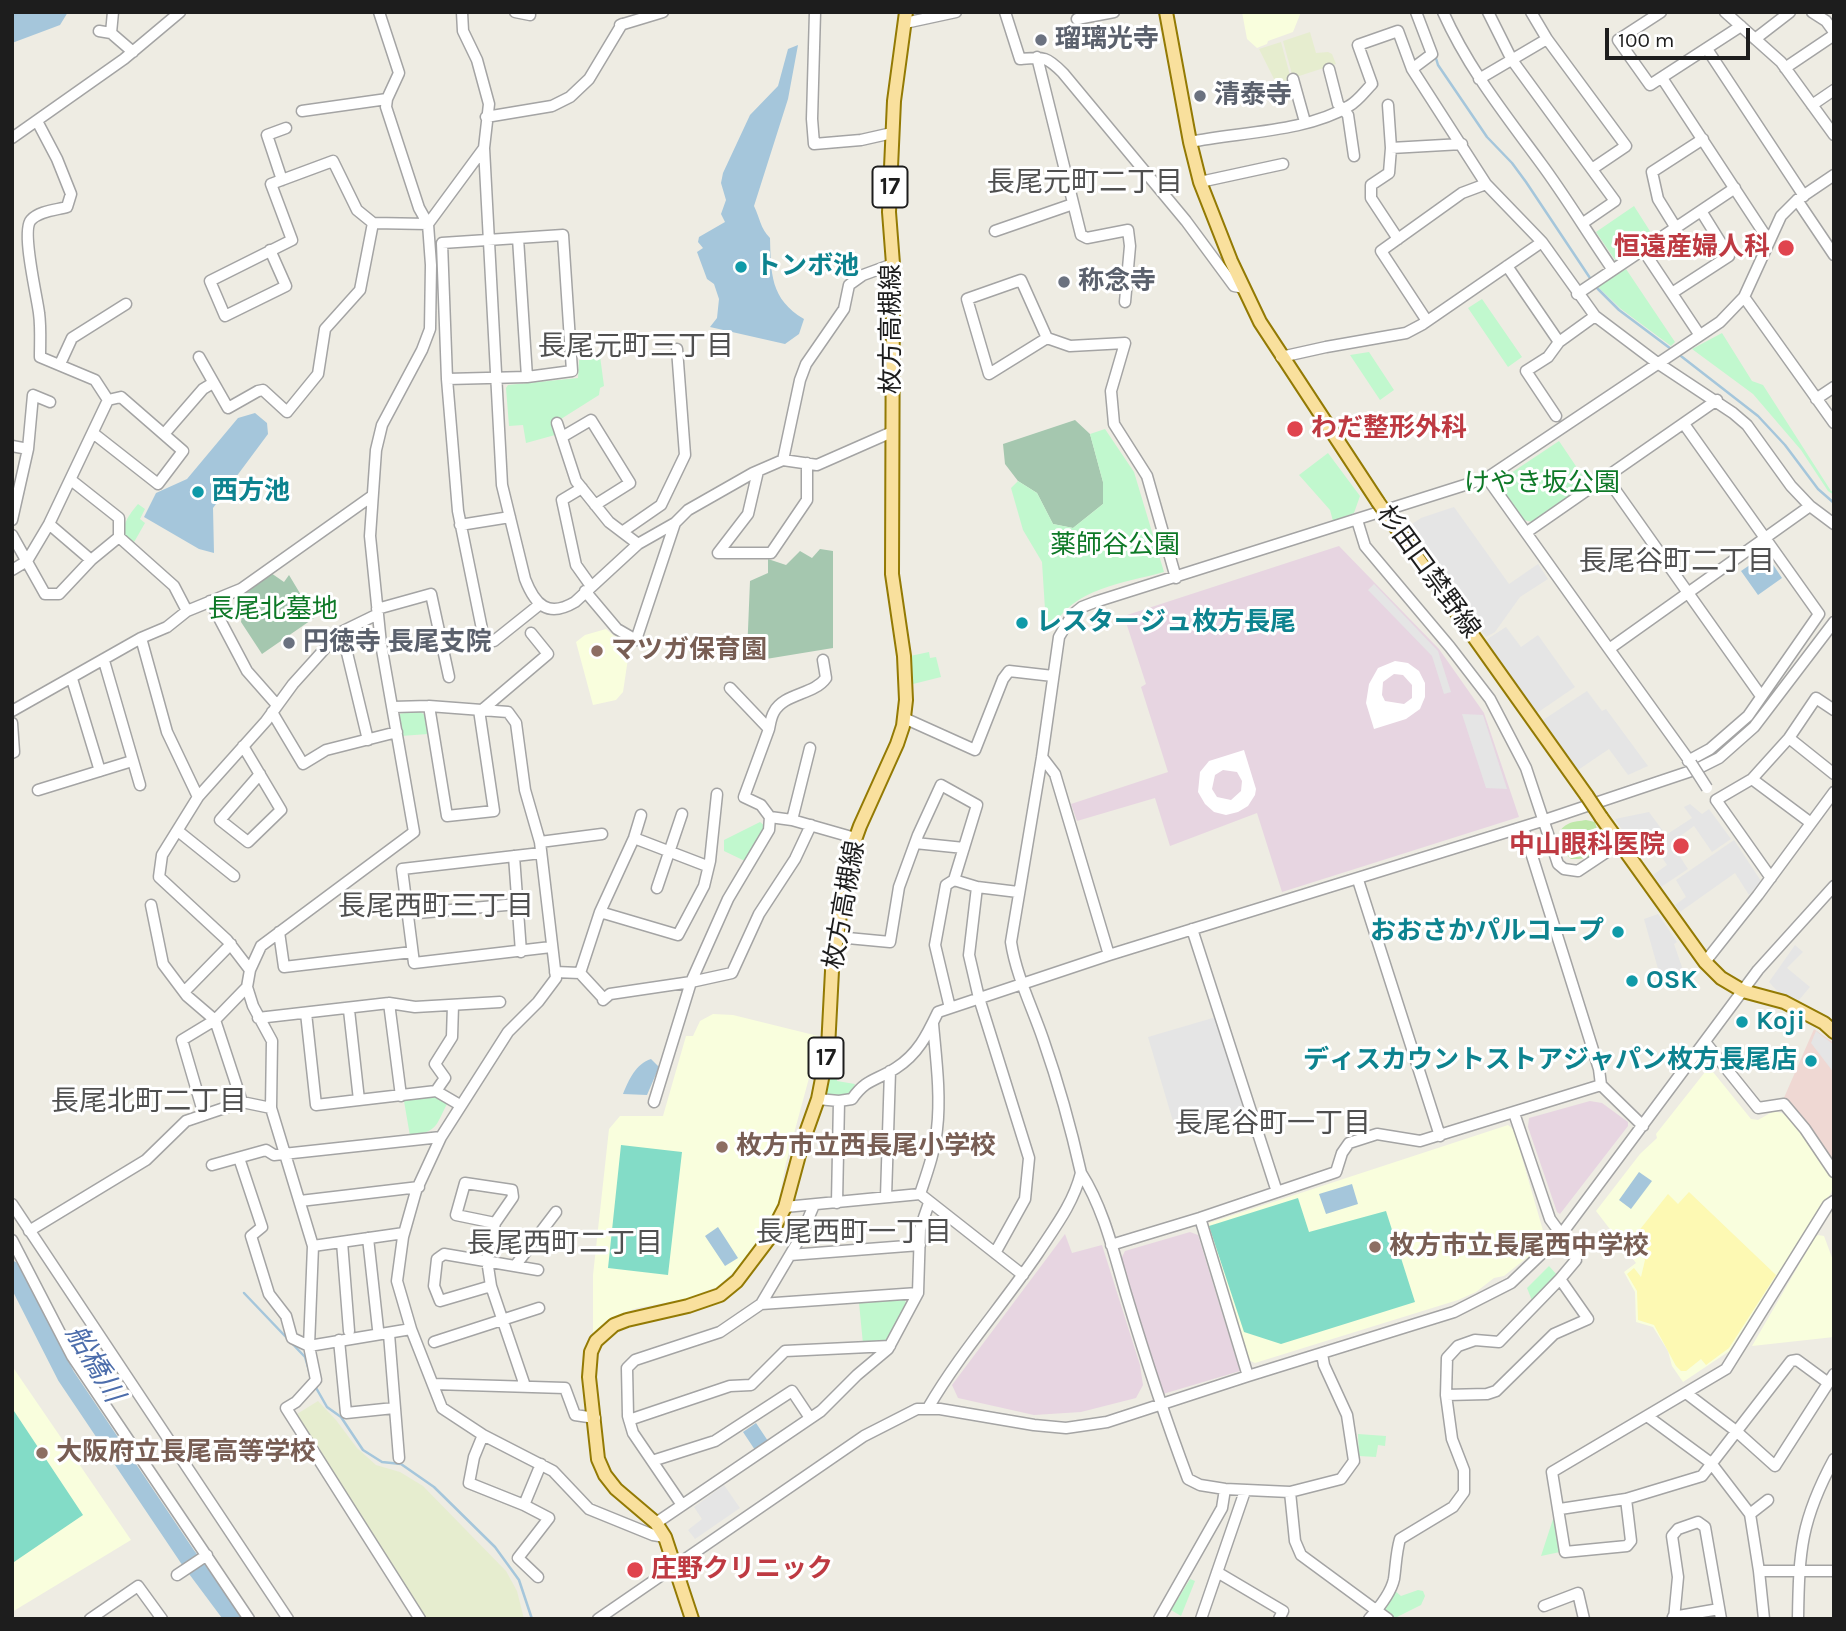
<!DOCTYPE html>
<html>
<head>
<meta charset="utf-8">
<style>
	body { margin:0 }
	#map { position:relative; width:1846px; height:1631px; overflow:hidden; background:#eeece3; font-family:Karla,sans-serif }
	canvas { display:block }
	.frame { position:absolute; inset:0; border:14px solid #1d1d1d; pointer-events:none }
	.scale { position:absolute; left:1605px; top:28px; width:145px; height:32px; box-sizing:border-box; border:4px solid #1d1d1d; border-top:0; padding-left:9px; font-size:21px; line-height:24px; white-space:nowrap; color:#1d1d1d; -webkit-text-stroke:5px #fff; paint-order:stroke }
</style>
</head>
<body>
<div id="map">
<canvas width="1846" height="1631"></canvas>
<div class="frame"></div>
<div class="scale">100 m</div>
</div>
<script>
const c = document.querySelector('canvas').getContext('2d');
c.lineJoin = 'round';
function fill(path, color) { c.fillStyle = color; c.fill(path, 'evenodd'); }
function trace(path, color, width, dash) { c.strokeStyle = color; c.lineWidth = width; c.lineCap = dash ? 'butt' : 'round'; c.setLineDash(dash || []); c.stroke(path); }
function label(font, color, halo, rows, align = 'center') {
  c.font = font + ' Karla,"Noto Sans JP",sans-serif'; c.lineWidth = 6; c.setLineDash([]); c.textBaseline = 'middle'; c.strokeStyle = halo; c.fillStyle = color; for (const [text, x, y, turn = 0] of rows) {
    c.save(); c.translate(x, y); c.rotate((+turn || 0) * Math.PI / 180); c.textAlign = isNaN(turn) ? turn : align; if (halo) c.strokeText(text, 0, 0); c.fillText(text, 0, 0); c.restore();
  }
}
fill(new Path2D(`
	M1814 1029 1834 1043V1165L1783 1100Z`), '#efd8d3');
fill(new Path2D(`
	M1339 546 1439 649 1484 713 1519 817 1282 892 1257 813 1170 846 1155 798 1077 821 1071 804 1168 772 1141 687 1146 684 1124 616Z
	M1590 1101 1602 1103 1628 1122V1126L1560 1214 1557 1212 1528 1127 1529 1118Z
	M1190 1232 1198 1235 1240 1371 1163 1394 1121 1259 1125 1251Z
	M1065 1234 1072 1253 1102 1245 1140 1365 1143 1385 1136 1398 1081 1412 1034 1415 958 1398 952 1385Z`), '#e7d5e1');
fill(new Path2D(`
	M1242 12H1301L1293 32 1268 41 1267 44 1257 48 1247 39Z
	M606 629 614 636 624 638 630 645 623 692 616 700 593 705 576 642 585 635Z
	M713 1014 733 1015 818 1036 809 1078 786 1163 778 1203 768 1229 739 1267 717 1287 686 1299 637 1308 624 1313 606 1321 593 1337V1275L609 1129 620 1116H663L686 1036H693L700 1021Z
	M1709 1067 1751 1119 1758 1120 1774 1111 1782 1113 1788 1118 1800 1131 1834 1182 1831 1193 1731 1350 1683 1382 1672 1366 1668 1351 1653 1327 1636 1322 1635 1292 1624 1272 1636 1263 1596 1211 1640 1154 1657 1138 1656 1134Z
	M1508 1125 1514 1130 1544 1234 1542 1242 1534 1252 1504 1276 1494 1278 1476 1292 1458 1300 1255 1363 1248 1360 1207 1229 1209 1223Z
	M1818 1235 1824 1236 1834 1263V1337L1752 1346 1815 1237Z
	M12 1366 131 1540 12 1612Z`), '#f9fedd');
fill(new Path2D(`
	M1310 32 1316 53 1328 52 1332 54 1336 64 1293 78 1283 41Z
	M1281 42 1291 79 1276 83 1259 49Z
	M318 1401 336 1420 357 1448 376 1465 400 1472 423 1486 506 1571 517 1591 524 1619H426L297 1414Z`), '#e6edcf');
fill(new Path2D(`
	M1586 820 1595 822C1602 846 1600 860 1571 859 1561 850 1552 831 1568 824 1573 821 1581 821 1586 820Z`), '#bfe8aa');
fill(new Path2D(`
	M1689 1192 1776 1275 1729 1348 1706 1365 1701 1359 1686 1371H1681L1676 1366 1654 1325 1638 1320 1637 1291 1627 1274 1634 1268 1641 1277 1645 1260 1630 1242 1668 1194 1678 1204Z`), '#fdf9b3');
fill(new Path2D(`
	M1075 420 1090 434 1103 482V504L1073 528 1053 524 1037 493 1018 481 1005 464 1003 444Z
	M820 549 833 551V648L766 659 747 654 750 581 768 573V559L786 565 800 551 812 558Z
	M271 573 284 582 289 575 301 595 310 599 317 616 262 654 241 622 245 594Z`), '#a5c7af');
fill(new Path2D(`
	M1634 206 1655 239 1617 263 1596 232Z
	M1626 269 1675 342 1671 346 1621 309 1598 287Z
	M1482 299 1522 357 1508 367 1468 308Z
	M1722 333 1752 381 1763 385 1831 491 1834 490V495L1828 491 1801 450 1753 394 1692 349Z
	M1369 352 1394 390 1380 400 1350 355Z
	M600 356 604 386 600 388 599 395 553 424 555 435 526 443 523 425 509 426 506 388 508 385 578 378 579 360Z
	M1105 429 1134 472 1164 572C1125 583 1072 588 1052 629L1046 625 1042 562 1023 530 1011 488 1018 481 1037 493 1053 524 1073 528 1103 504V482L1090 434Z
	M1559 441 1588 484 1532 522 1524 520 1501 487 1502 479Z
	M1328 453 1360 496 1354 513 1333 521 1330 510 1299 475Z
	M138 504 145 509 140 519 145 523 133 544C115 532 128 516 138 504Z
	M929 652 930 658 936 657 941 677 913 684 910 656Z
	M419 711 425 715 428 734 401 736 398 714Z
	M760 822 765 826 760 840 747 862 724 851V840Z
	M829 1064 839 1066 837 1081 855 1084 852 1092 846 1097 825 1094Z
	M433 1096 447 1104C435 1127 438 1131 410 1136L404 1101Z
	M1549 1266 1558 1276 1533 1303 1527 1288Z
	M904 1299 907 1304 889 1339 885 1342 863 1344 859 1303Z
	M1358 1434 1386 1436 1385 1446 1378 1445 1376 1457 1359 1456Z
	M1554 1516 1560 1552 1541 1556Z
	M1190 1579 1195 1581 1181 1616 1171 1610Z
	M1394 1590 1401 1596 1418 1590 1423 1591 1425 1596 1421 1605 1395 1618 1383 1608Z`), '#c1f8ce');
fill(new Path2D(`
	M621 1145 682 1152 668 1275 608 1268Z
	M1298 1198 1309 1232 1386 1211 1415 1302 1281 1344 1244 1332 1209 1226Z
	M12 1408 83 1515 14 1562 12 1558Z`), '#83dcc7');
fill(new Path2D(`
	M1454 507 1509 584 1538 564 1548 579 1520 597 1495 632 1486 637 1412 533 1417 531 1412 524 1421 518Z
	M1374 584 1438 651 1451 692 1444 694 1432 656 1368 590Z
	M1506 627 1521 647 1538 635 1575 687 1537 713 1486 640Z
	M1587 691 1602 711 1606 709 1648 766 1628 775 1609 749 1578 770 1543 720Z
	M1462 714 1483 715 1507 789 1486 788Z
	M1690 804 1702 814 1709 809 1731 839 1712 852 1694 826 1671 843 1688 869 1661 887 1653 875 1667 865 1652 842 1637 852 1615 819 1649 812 1666 835 1692 818 1684 807Z
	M1734 840 1761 881 1749 895 1735 873 1680 912 1675 905 1686 897 1676 880Z
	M1658 914 1677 942 1674 944 1683 970 1676 974 1678 979 1662 983 1644 919Z
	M1795 945 1803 952 1787 968 1810 987 1799 1000 1781 995 1769 982Z
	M1216 1017 1245 1115 1177 1135 1148 1037Z
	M1816 1031 1834 1045V1073L1811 1043Z
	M724 1485 740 1508 695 1539 688 1530 702 1519 694 1507Z`), '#e5e5e5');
fill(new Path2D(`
	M12 12H68L60 25 12 43Z
	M798 45 788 99 754 206C760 218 760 228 770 238 771 273 770 299 804 319L799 334 785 344 710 327 717 318 719 299 714 284 707 279 697 252 703 248 698 242 699 237 725 222 721 214 726 200 721 183 723 173 750 115 778 86 788 49Z
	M255 413 267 423 268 434 213 508 214 553 199 549 144 517 156 493 187 479 238 418Z
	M1766 554 1782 578 1758 595 1741 571Z
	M651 1059 659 1067 647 1095 623 1094C629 1079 636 1064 651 1059Z
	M1639 1172 1652 1181 1631 1209 1619 1200Z
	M1352 1184 1358 1204 1326 1214 1319 1194Z
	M718 1227 738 1258 725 1266 705 1236Z
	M756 1423 768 1441 755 1450 743 1432Z`), '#a5c6db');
fill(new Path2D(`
	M1395 661 1408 663 1419 671 1425 683V697L1420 709 1406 719 1374 729 1366 703 1369 684 1378 668ZM1394 674 1403 675 1412 685V698L1404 704 1385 701 1382 695 1383 682Z
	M1244 750 1256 789 1255 795 1248 806 1238 812 1226 815 1214 812 1205 804 1198 792 1200 772 1209 761ZM1223 770 1237 772 1242 781 1241 791 1231 800 1217 797 1212 789 1215 775Z`), '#fff');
trace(new Path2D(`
	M1435 55 1438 65 1487 137 1512 163 1526 182 1592 281
	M1596 287 1619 310 1671 349
	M1677 353 1758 416 1785 445 1818 489 1834 503
	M244 1293 305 1357 311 1377
	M315 1386 327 1407 341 1417 363 1450 382 1462 401 1464 434 1487 495 1547 519 1580 532 1619`), '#a5c6db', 2.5);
trace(new Path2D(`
	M12 1270 66 1376 187 1556 234 1619`), '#a5c6db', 18);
const minor = new Path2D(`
	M379 12 399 73 387 99 386 107 419 208 428 224 431 265 430 329 422 350 382 425 376 450 370 536 381 644 414 832 261 946 250 970 247 987 253 1006 272 1041 271 1108 313 1246 309 1346 316 1380 296 1402 286 1408 420 1619
	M462 12 463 31 477 60 489 104 484 148 502 485 525 579C535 605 548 618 575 602L638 544 675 523 688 510 753 473 783 460 817 465 892 432
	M515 12 530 15
	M815 12 812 119 814 144 861 140 892 133
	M1005 12 1020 59C1044 57 1046 56 1063 73L1186 221 1234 286 1244 288
	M1443 12C1468 68 1504 113 1540 162 1566 197 1588 234 1613 270
	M1488 12 1512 60 1615 201 1583 223
	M1531 12 1547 39 1626 146 1592 169
	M1661 12 1618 40 1650 85 1741 26
	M1725 12 1781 62 1834 135
	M1812 12 1826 21 1834 32
	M1077 19 1114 12
	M905 23 956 12
	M620 25 663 12
	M99 31 111 33 133 52
	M111 33 113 12
	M1755 39 1790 12
	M1707 49 1804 196
	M1037 57 1081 235 1087 238 1128 230 1130 246 1125 302
	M1785 68 1834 35
	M1329 69 1338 104 1348 115 1354 156
	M1412 69 1432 54 1416 12
	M1662 78 1769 241
	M1293 79 1305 122
	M1479 79 1547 39
	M1388 105 1391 148 1389 173 1371 185V198L1398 239
	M1812 105 1834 90
	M302 111 387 99
	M486 117 552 106 570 97 589 79 622 24
	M37 121 57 159 71 194 67 207C56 210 39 211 31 220 21 231 37 296 39 313 41 327 40 342 40 357L95 380 108 400
	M12 138 124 59 180 12
	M1190 142C1238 132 1307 132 1349 106 1358 101 1365 91 1372 84L1358 45 1398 31 1412 69 1486 184 1542 242
	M1391 148 1462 144
	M282 180 267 135 286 128
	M1200 182 1283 164
	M1797 200 1834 255
	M428 224 484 148
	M1676 228 1658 199 1652 172 1703 139
	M995 231 1073 204
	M518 238 527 377
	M270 250 286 286 225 316 210 281 292 240 271 184 333 161 357 210 373 223 428 224
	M1643 250 1699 334
	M1507 266 1559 342
	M1672 293 1729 256 1701 211
	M1577 294 1735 188
	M1744 297 1834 423
	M1427 321 1381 251 1462 193 1486 184
	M1047 338 1021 280 967 299 989 374 1047 338 1070 346 1125 343 1111 391 1114 424 1147 476 1176 578
	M199 357 228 408 258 391 263 390 287 412 318 374 325 329 360 290 373 223
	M1281 357 1326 347 1406 333 1423 324 1542 242 1595 316 1656 362 1733 413 1747 425 1791 486 1810 506 1834 524
	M60 364 72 338 126 304
	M447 379 527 377 572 371 563 235 442 243 447 379 458 511 484 639 494 641 539 605
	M1816 399 1834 387
	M1556 416 1526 371 1548 357 1559 342 1595 316
	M557 423 576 481 609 522 638 544
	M1684 424 1819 614 1748 716 1710 749 1688 761
	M164 434 203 389 213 383
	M562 437 591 420 630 483 595 505
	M12 446 28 449
	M783 460 800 380 806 364 844 309 849 285 863 275 893 264
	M1606 477 1761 696
	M1487 478 1609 649 1810 506
	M71 480 119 518V537L174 586 187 611
	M582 488 562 500 576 565 591 586
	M12 520 28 449 33 395 50 402
	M1357 520 1365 546 1450 647 1490 699 1526 768 1558 864 1564 869 1578 871 1620 843
	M49 524 91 560
	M460 525 510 517
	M622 532 661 505 685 455 677 349
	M1527 532 1717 400
	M12 535 45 594H59L91 560 119 537
	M718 553H771L807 500V463
	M718 553 748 514 758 471
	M12 570 27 561 49 524 108 400 121 397 183 451 158 484 93 433
	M585 591 617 629 636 640 675 523
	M210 601 247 671 277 705
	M377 609 431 594 449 677
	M342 632 368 740
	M141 638 167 732 198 797
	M444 645 484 639
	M1609 649 1691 763
	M104 661 140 785
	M72 679 100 771
	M429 706 447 816 494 811 479 710
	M393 707 429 706 508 712 516 723 525 790 540 842 556 978 538 1002 508 1032 441 1137 416 1191 403 1237 397 1281 411 1329
	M482 710 548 654 531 633
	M12 711 141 638 167 627 187 611 241 589 372 496
	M272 712 303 764 326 750 397 732
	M904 718 975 750 1003 679 1009 671 1053 676
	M12 723 14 752 12 753
	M769 729C770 724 771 717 774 712 784 693 814 695 826 678L823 660
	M1789 738 1834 774
	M243 746 281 810 248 842 220 820 260 774
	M1042 757 1055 774 1109 955
	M1752 779 1811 823
	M38 790 132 761
	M770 817 792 820 855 838
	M792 820 810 748
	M178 831 234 876
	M634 838 707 866
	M540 842 602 834
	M915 843 964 848
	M541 853 402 869 414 963 551 947
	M514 856 521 952
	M1771 878 1716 800 1752 779 1789 738 1816 698 1834 710
	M1358 880 1440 1136
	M977 887 969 955 979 998 1029 1158 1025 1199 995 1253
	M657 888 682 814
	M151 905 163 964 187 996 215 1020 242 1102
	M600 912 678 935 704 886 710 861 717 794
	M407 914 517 904
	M1192 929 1277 1192
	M279 932 284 967 412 952
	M837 937 890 942 899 887 918 835 941 785 977 805 954 880
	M1705 962 1758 895 1834 792
	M250 970 227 940 159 877 162 855 198 797 266 721 293 684 339 633 378 614
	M555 972 580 973 604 999
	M580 973 600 912 634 838 641 815
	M184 992 231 944
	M603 1000 610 994 691 982 732 973 759 914 795 859 811 825
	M389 1003 401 1096
	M950 1008 935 945 946 885 954 880 977 887 1018 892
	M349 1010 359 1100
	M306 1013 316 1105 436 1091 460 1105
	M258 1018 389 1003 415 1007 500 1002
	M933 1024C936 1058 941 1095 937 1129 935 1151 927 1173 920 1194L1023 1275
	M1705 1042 1758 1108 1784 1104 1805 1129 1834 1172
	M1601 1085 1643 1126
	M436 1091 445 1078 435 1064 452 1037 453 1005
	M818 1099 839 1101 852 1099C867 1078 876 1081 896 1068 918 1054 927 1035 938 1012L1109 955 1542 821 1697 769 1719 758 1754 727 1834 622
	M654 1102 691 982 728 899 769 830 770 817 761 805 744 797 769 729 730 688
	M204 1115 182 1040 215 1020 247 987
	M239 1158 262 1227 251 1236 269 1294 286 1316 292 1338 309 1346 411 1329 442 1408 483 1435 553 1471 589 1509 653 1535 665 1537
	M212 1165 266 1150 274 1155 441 1137
	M886 1197 890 1071
	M300 1201 419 1187
	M837 1203 839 1101
	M12 1204 288 1619
	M785 1207 920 1194
	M1200 1218 1248 1376
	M495 1223 456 1215 465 1183 512 1190 513 1197 495 1223 487 1260 491 1286 525 1386
	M29 1231 146 1160 186 1121 242 1102 271 1108
	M368 1238 378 1329
	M12 1240 72 1356 249 1619
	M342 1242 349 1331
	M1111 1245 1200 1218 1336 1172 1342 1153 1349 1143 1377 1134 1420 1141 1601 1085 1599 1069 1523 827
	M313 1246 404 1233
	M790 1255 920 1245
	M515 1266 556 1212
	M491 1286 440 1301 434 1286 437 1259 444 1254 538 1270
	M761 1304 918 1293
	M389 1334 399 1458
	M339 1340 346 1413 394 1408
	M434 1342 539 1308
	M1322 1354 1324 1365 1347 1415 1354 1461 1341 1479 1290 1492 1225 1489 1200 1485 1188 1479C1165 1418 1145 1357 1126 1294 1114 1254 1104 1209 1081 1173 1071 1128 1058 1082 1043 1039 1032 1007 1016 975 1011 942L1042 757 1059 637 1072 615 1082 607 1095 602 1487 478 1720 322 1744 297 1781 216 1797 200 1834 175
	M434 1384 565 1388 575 1415 595 1418
	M1686 1393 1736 1431 1775 1466 1834 1374
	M1446 1395 1487 1394 1496 1391 1554 1334 1588 1319 1560 1279
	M928 1408C960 1353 1002 1306 1038 1253 1055 1227 1073 1204 1081 1173
	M1647 1416 1711 1463 1750 1514 1759 1571 1764 1619
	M629 1420 730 1386 751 1385 785 1351 890 1346
	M483 1435 474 1457 469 1483 524 1505 549 1518 518 1558 538 1577
	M652 1461 715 1441 792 1391 810 1418
	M1290 1492 1295 1541 1301 1555 1388 1619
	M1626 1499 1631 1541 1627 1546 1565 1552 1552 1472 1726 1369 1828 1205 1834 1201
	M524 1505 541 1464
	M682 1505 633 1433 628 1416 627 1368 635 1360 720 1332 761 1304 800 1238 814 1205
	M1560 1509 1626 1499 1702 1476 1791 1361 1797 1360 1827 1382
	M1750 1514 1768 1500
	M656 1523 821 1411 857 1375 888 1349 918 1293 920 1229 929 1203
	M1759 1571H1834
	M1217 1572 1283 1611 1279 1619
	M177 1575 207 1555
	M1544 1606 1578 1593 1584 1619
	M1673 1617 1719 1609
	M90 1619 138 1586 162 1619
	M598 1619 864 1436 917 1409H940L1034 1425 1066 1428 1107 1422 1248 1376 1454 1312 1511 1283 1560 1236 1758 970 1834 886
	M1159 1619 1222 1508 1225 1489
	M1201 1619 1245 1491
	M1369 1619C1378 1609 1391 1593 1394 1579 1396 1565 1396 1553 1400 1539L1453 1507 1464 1492V1470L1452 1439 1446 1395 1447 1358 1458 1346 1475 1340 1499 1342 1560 1279 1576 1260 1574 1252 1550 1219 1514 1113
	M1674 1619 1678 1577 1672 1536 1678 1529 1698 1522 1705 1527 1721 1619
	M1798 1619C1799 1550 1801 1520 1834 1459`);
const major = new Path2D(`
	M1166 12 1190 142 1200 182 1231 261 1260 322 1378 502
	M1395 526 1587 796
	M1601 817 1705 962 1721 978 1743 991 1784 1002 1824 1023 1834 1032
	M692 1619 665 1537 656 1523 616 1489 605 1475 598 1459 589 1377 591 1352 596 1341 614 1325 627 1320 688 1306 720 1295 737 1281 768 1240 785 1207 802 1144 818 1099 828 1048 832 971 848 859 860 826 897 744 903 726 906 700 904 656 892 574 893 264 889 212 894 101 906 12`);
trace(minor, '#a4a4a4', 13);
trace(major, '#937a04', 16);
trace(minor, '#fff', 10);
trace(major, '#f9e09d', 12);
const minorBridge = new Path2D(`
	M1691 763 1707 788`);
const majorBridge = new Path2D(`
	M1378 502 1395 526
	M1587 796 1601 817`);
trace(minorBridge, '#a4a4a4', 13, []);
trace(majorBridge, '#937a04', 16, []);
trace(minorBridge, '#fff', 10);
trace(majorBridge, '#f9e09d', 12);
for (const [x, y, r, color] of [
	[1041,40,7,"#6b7280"],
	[1200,96,7,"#6b7280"],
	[1786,248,9,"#e0444e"],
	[741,267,7,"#0f9aa8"],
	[1064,282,7,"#6b7280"],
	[1295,429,9,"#e0444e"],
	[198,492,7,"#0f9aa8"],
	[1022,623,7,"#0f9aa8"],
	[289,643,7,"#6b7280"],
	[597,651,7,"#8d6e63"],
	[1681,846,9,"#e0444e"],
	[1618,932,7,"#0f9aa8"],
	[1632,981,7,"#0f9aa8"],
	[1742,1022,7,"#0f9aa8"],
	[1811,1061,7,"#0f9aa8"],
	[722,1147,7,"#8d6e63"],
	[1375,1247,7,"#8d6e63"],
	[42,1453,7,"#8d6e63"],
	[635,1570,9,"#e0444e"]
]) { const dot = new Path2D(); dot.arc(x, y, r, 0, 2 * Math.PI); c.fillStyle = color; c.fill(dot); trace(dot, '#fff', 2.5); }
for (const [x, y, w] of [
	[890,187,35],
	[826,1058,35]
]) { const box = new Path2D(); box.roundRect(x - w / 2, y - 20.5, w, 41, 5); c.fillStyle = '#fff'; c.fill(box); trace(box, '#1d1d1d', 2); }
label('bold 24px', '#1d1d1d', null, [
	["17",890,187],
	["17",826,1058]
]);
label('bold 26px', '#5b616d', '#fff', [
	["瑠璃光寺",1055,40],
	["清泰寺",1214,96],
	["称念寺",1078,282],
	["円徳寺 長尾支院",303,643]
], 'left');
label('bold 26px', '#be3a42', '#fff', [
	["恒遠産婦人科",1770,248],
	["わだ整形外科",1311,429,"left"],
	["中山眼科医院",1665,846],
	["庄野クリニック",651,1570,"left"]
], 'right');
label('bold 26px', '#0d838f', '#fff', [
	["トンボ池",755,267],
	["西方池",212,492],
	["レスタージュ枚方長尾",1036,623],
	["おおさかパルコープ",1604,932,"right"],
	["OSK",1646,981],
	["Koji",1756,1022],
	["ディスカウントストアジャパン枚方長尾店",1797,1061,"right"]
], 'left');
label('26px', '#1d1d1d', '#fff', [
	["枚方高槻線",892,329,-90],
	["杉田口禁野線",1428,572,54],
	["枚方高槻線",845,905,-80]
]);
label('26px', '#0e7927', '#fff', [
	["けやき坂公園",1542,484],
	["薬師谷公園",1115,546],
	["長尾北墓地",273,610]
]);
label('bold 26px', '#785e54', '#fff', [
	["マツガ保育園",611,651],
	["枚方市立西長尾小学校",736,1147],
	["枚方市立長尾西中学校",1389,1247],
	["大阪府立長尾高等学校",56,1453]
], 'left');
label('28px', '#505050', '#fff', [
	["長尾元町二丁目",1085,183],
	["長尾元町三丁目",636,347],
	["長尾谷町二丁目",1677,562],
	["長尾西町三丁目",436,907],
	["長尾北町二丁目",149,1102],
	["長尾谷町一丁目",1273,1124],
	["長尾西町一丁目",854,1233],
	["長尾西町二丁目",565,1244]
]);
label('italic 28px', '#4c6dab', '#fff', [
	["船橋川",94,1364,59]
]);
</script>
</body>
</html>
